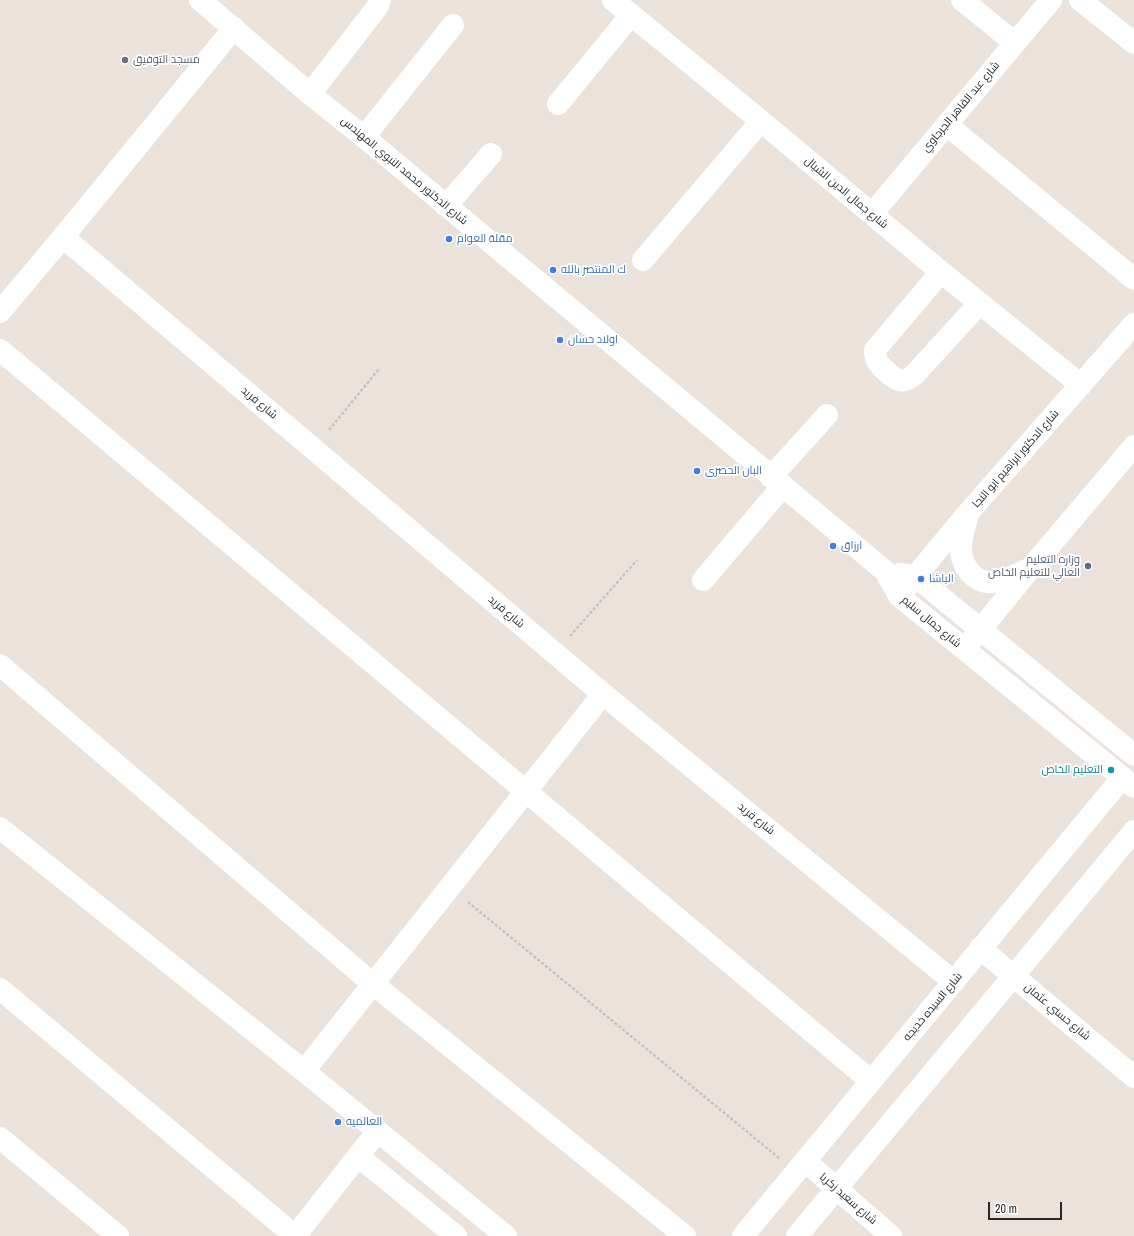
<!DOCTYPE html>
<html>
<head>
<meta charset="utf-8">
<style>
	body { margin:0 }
	#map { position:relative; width:1134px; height:1236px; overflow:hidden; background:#ebe2db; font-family:"Archivo Narrow",sans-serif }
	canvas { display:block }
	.scale { position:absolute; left:988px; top:1202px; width:74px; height:18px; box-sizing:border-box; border:2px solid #292929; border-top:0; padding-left:5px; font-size:12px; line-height:14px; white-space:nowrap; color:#292929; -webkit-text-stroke:3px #fff; paint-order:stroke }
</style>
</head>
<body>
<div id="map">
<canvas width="1134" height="1236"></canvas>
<div class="scale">20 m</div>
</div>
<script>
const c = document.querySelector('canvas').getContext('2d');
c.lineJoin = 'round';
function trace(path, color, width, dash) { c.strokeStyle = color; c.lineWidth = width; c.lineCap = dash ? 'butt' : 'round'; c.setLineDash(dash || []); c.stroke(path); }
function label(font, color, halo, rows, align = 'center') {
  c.font = font + ' "Archivo Narrow",Cairo,sans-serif'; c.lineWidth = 3.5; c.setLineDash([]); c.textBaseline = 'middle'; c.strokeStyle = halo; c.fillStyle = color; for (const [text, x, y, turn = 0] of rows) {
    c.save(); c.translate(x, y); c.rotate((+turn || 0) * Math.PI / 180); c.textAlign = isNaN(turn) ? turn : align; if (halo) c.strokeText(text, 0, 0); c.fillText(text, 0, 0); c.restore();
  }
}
trace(new Path2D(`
	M329 430 379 369
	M570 636 637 560
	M468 902 779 1158`), '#c3c3c3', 2.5, [3, 2]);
trace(new Path2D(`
	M613 0 761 121 941 272 1081 385
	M962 0 1015 43
	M1080 0 1134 43
	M310 94 378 6 380 0
	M558 104 631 15
	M947 125 1134 279
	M364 137 453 25
	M446 206 491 154
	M872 214 1051 0
	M63 237 603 694 954 982
	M643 260 761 121
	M941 272 875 350C875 361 879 365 887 372 897 381 903 384 914 375L979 304
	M0 312 63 237 234 28
	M0 350 871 1081
	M771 477 827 415
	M703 580 783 486
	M0 665 373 984 685 1236
	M0 828 304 1071 506 1236
	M980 948 1134 1077
	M0 989 295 1236
	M304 1071 603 694
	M0 1138 118 1236
	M358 1156 456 1236
	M805 1161 891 1236
	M295 1236 377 1132
	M743 1236 1122 778
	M797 1236 1134 831`), '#fff', 22);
trace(new Path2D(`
	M200 0 310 94 364 137 885 571 899 596 1134 787
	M967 518C965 527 961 536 961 545 959 561 971 580 987 582 1001 584 1017 574 1029 569
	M900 574 915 576 1134 755
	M899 596 968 513 1134 324
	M971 641 1030 569 1134 446`), '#fff', 22);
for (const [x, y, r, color] of [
	[125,60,4,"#6b7280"],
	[449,239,4,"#3f7fe0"],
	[553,270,4,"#3f7fe0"],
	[560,340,4,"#3f7fe0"],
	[697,471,4,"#3f7fe0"],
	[833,546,4,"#3f7fe0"],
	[1088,566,4,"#5c6f8a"],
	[921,579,4,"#3f7fe0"],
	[1111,770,4,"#0f9aa8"],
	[338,1122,4,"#3f7fe0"]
]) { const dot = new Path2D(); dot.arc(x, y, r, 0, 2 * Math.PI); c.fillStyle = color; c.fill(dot); trace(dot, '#fff', 1.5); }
label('11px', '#5b616d', '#fff', [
	["مسجد التوفيق",133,60]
], 'left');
label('11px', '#292929', '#fff', [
	["شارع عبد القاهر الجرجاوي",961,107,-50],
	["شارع الدكتور محمد النبوي المهندس",404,171,40],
	["شارع جمال الدين الشيال",846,193,40],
	["شارع فريد",259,403,40],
	["شارع الدكتور ابراهيم ابو النجا",1016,459,-49],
	["شارع فريد",506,612,40],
	["شارع جمال سليم",931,622,40],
	["شارع فريد",756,819,39],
	["شارع السيده خديجه",933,1007,-50],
	["شارع حسني عثمان",1057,1012,40],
	["شارع سعيد زكريا",848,1199,41]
]);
label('11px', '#366cbe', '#fff', [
	["مقلة العوام",457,239],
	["ك المنتصر بالله",561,270],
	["اولاد حسان",568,340],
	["البان الحصرى",705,471],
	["ارزاق",841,546],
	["الباشا",929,579],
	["العالميه",346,1122]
], 'left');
label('11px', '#4e5e75', '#fff', [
	["وزاره التعليم",1080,560],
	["العالي للتعليم الخاص",1080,573]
], 'right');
label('11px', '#0d838f', '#fff', [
	["التعليم الخاص",1103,770]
], 'right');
</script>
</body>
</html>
